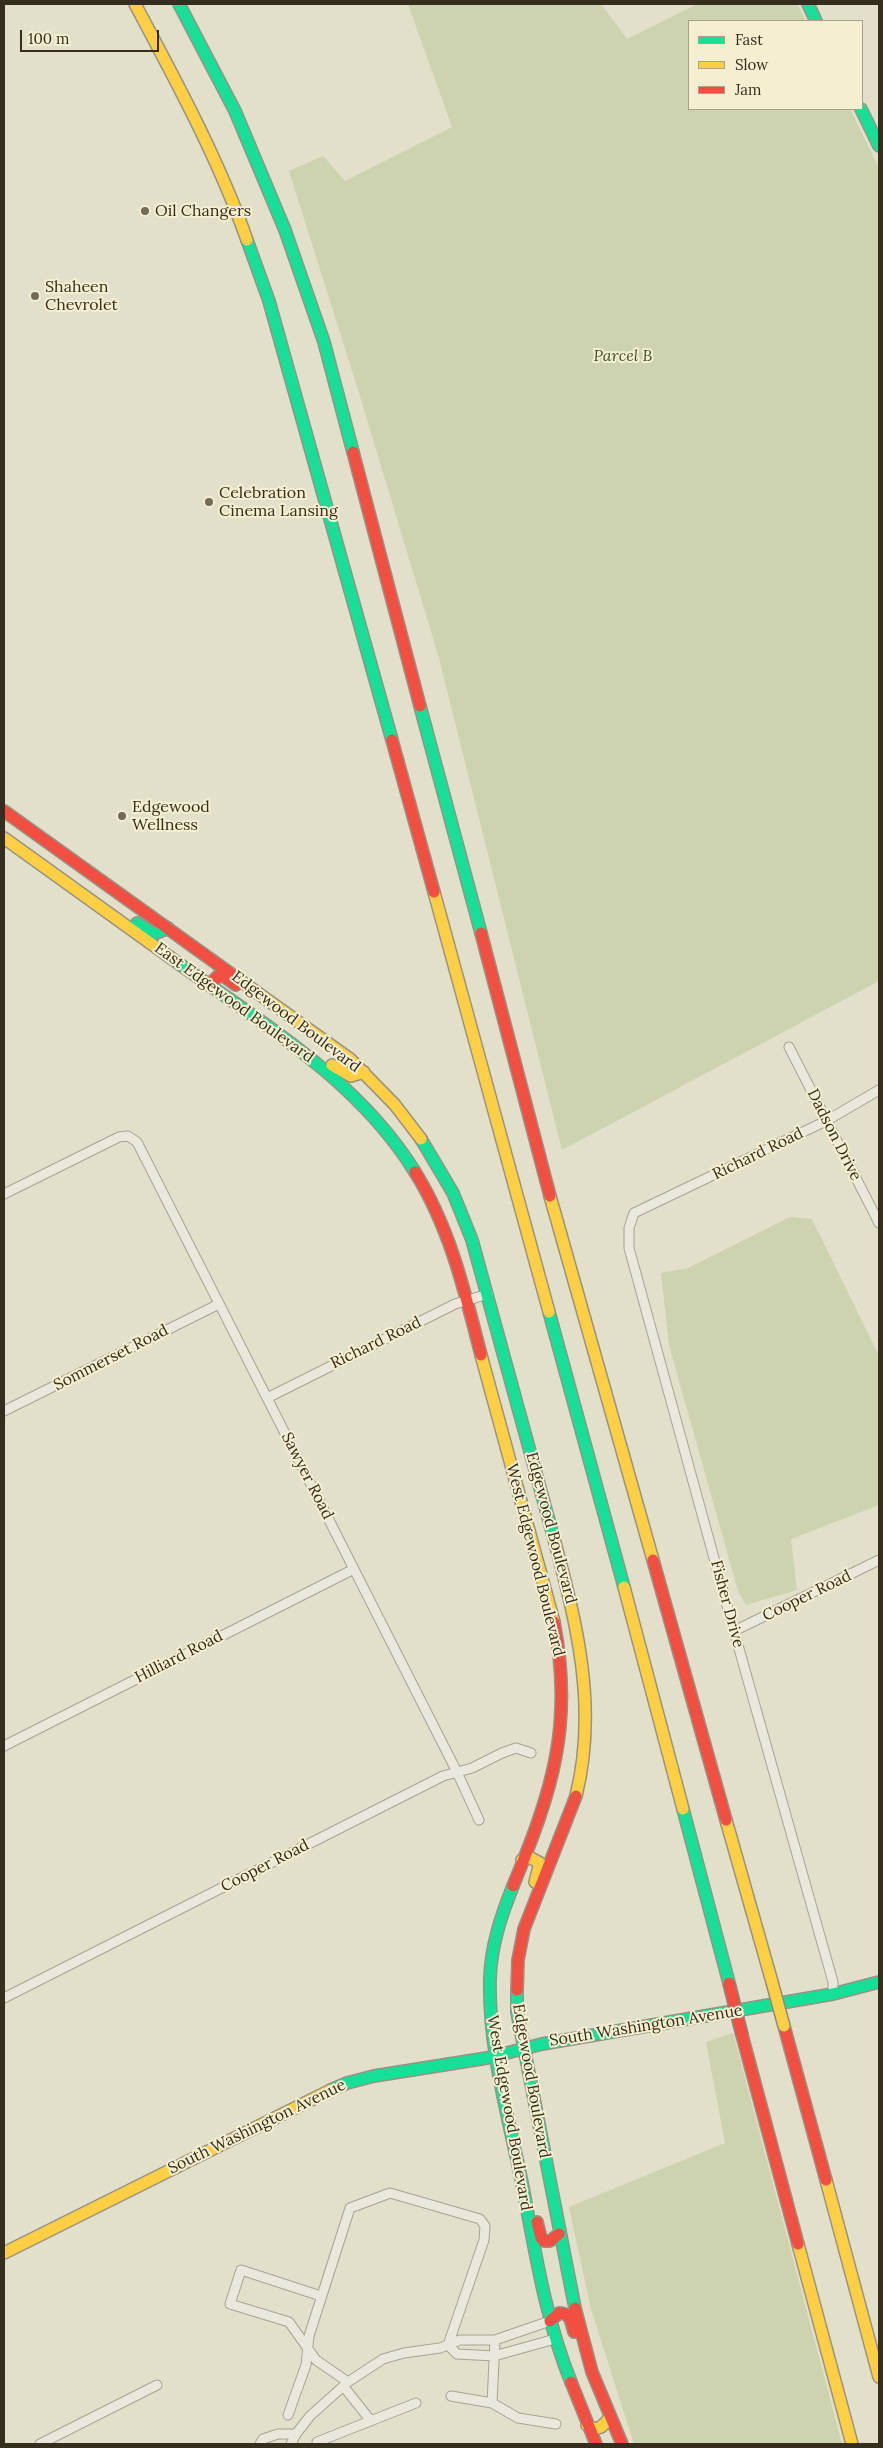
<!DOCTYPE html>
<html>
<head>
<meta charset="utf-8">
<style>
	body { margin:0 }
	#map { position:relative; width:883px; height:2448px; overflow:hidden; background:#e2dfcb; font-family:Lora,serif }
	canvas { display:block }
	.frame { position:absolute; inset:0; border:5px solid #352d1d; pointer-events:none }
	.legend { position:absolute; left:688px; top:20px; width:175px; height:90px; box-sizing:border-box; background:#f4efd0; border:1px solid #a8a188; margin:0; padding:6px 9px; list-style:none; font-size:15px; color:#352d1d }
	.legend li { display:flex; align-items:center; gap:10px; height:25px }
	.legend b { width:25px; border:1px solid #a8a188 }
	.scale { position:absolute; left:20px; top:30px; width:139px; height:22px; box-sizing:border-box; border:2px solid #352d1d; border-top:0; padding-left:6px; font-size:15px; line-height:18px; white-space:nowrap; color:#352d1d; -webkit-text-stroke:4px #f4efd0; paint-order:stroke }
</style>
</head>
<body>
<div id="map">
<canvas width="883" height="2448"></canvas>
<div class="frame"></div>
<ul class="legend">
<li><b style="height:6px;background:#16e098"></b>Fast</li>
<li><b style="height:6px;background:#ffcf43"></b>Slow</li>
<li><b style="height:6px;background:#f24e42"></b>Jam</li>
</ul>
<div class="scale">100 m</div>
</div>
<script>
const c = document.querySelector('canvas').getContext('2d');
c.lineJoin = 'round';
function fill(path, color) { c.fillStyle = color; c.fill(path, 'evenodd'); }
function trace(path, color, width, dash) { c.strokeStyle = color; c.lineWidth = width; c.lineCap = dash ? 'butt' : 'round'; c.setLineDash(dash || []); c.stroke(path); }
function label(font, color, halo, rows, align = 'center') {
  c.font = font + ' Lora,serif'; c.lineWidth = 4; c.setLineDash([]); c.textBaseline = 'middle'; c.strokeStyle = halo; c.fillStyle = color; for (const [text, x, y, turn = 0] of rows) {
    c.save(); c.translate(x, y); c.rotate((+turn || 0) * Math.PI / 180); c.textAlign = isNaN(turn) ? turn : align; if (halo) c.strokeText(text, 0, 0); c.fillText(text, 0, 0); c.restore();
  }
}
fill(new Path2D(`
	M408 4H601L627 39 697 4H797L806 21H689V109H850L879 168V981L562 1150 439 658 359 393 289 171 323 156 345 181 452 127Z
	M790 1217 812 1219 879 1356V1505L791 1539 797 1590 746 1605 738 1591 669 1345 661 1273 688 1268Z
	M733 2033 842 2444H634L591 2309 569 2207 725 2143 706 2042Z`), '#cdd3ae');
const street = new Path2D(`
	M789 1047 879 1223
	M4 1194 119 1137 128 1136 137 1142 457 1772 479 1820
	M267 1398 455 1304 488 1294
	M4 1411 219 1304
	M734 1631 879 1560
	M4 1746 354 1569
	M833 1994V1982L734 1631 629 1248V1228L634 1213 826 1121 879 1090
	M4 1998 443 1776 472 1768 502 1753 516 1748 531 1753
	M321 2296 241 2270 230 2304 289 2322 316 2360 348 2382
	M448 2345 457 2354 494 2356 555 2339
	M344 2387 371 2421
	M451 2396 492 2403 518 2418 556 2424
	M492 2403 495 2340
	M288 2415 306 2365 309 2336 350 2208 390 2193 480 2219 485 2226 484 2240 448 2345
	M317 2442 416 2403
	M40 2444 157 2385
	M260 2444 263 2439 278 2434H296
	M291 2444 296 2434 310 2416 348 2382 383 2359 404 2353 440 2348 460 2340H495L550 2321`);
const fast = new Path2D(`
	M179 4 235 111 285 230 324 342 353 452
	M808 4 816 21
	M861 109 879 146
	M247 240 269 301 392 740
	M420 706 481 933
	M137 923 154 934 168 928
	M171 958C258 1021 357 1078 415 1172
	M421 1139 453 1193 472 1240 554 1539
	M549 1312 624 1587
	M683 1809 729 1983
	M513 1886C501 1916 491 1946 490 1978 488 2047 508 2115 522 2183 535 2250 545 2318 571 2382
	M517 1990V2012L575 2308
	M331 2090 347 2083 374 2076 487 2058 542 2044 833 1994 879 1982`);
const slow = new Path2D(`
	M135 4C176 81 218 158 247 240
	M4 838 171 958
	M434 892 549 1312
	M234 976 350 1059 395 1105 421 1139
	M332 1065 351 1076 364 1072
	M550 1196 653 1560
	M481 1355 554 1622
	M554 1539C577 1624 598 1708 576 1796
	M624 1587 683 1809
	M726 1820 772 1982
	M522 1860 529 1857 540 1863 535 1882
	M826 2180 879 2377
	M798 2244 852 2444
	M4 2253 331 2090
	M587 2425 594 2429 601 2427 610 2418`);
const jam = new Path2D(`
	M353 452 420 706
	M392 740 434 892
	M4 811 234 976
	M481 933 550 1196
	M209 985 218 976 225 977 236 985
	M415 1172C450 1228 465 1292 481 1355
	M653 1560 726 1820
	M513 1886C552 1792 574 1725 554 1622
	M517 1990 518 1960 524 1929 576 1796
	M784 2026 826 2180
	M742 2035 798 2244
	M537 2222 541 2238 544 2241H550L559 2234
	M575 2308 592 2372 622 2444
	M550 2321 559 2313C571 2313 571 2322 574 2332
	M571 2382 596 2444`);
trace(street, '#a7a395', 11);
trace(fast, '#979384', 14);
trace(slow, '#979384', 14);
trace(jam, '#979384', 14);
trace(street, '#eae8dc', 9);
trace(fast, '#16e098', 11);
trace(slow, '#ffcf43', 11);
trace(jam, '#f24e42', 11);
const slowBridge = new Path2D(`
	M772 1982 784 2026`);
const jamBridge = new Path2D(`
	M729 1983 742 2035`);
trace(slowBridge, '#8c897b', 14, []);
trace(jamBridge, '#8c897b', 14, []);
trace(slowBridge, '#ffcf43', 11);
trace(jamBridge, '#f24e42', 11);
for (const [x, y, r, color] of [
	[145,211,5,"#726b5a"],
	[35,296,5,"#726b5a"],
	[209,502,5,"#726b5a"],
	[122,816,5,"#726b5a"]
]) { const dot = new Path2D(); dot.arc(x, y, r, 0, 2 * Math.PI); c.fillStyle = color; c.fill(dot); trace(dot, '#f4efd0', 2); }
label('16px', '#352d1d', '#f4efd0', [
	["Oil Changers",155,211],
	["Shaheen",45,287],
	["Chevrolet",45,305],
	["Celebration",219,493],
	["Cinema Lansing",219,511],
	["Edgewood",132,807],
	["Wellness",132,825]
], 'left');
label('italic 16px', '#3e5125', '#f4efd0', [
	["Parcel B",623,356]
]);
label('16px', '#352d1d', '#f4efd0', [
	["East Edgewood Boulevard",234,1003,36],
	["Edgewood Boulevard",296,1022,37],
	["Dadson Drive",834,1135,63],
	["Richard Road",758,1154,-26],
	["Richard Road",376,1343,-26],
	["Sommerset Road",111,1358,-27],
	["Sawyer Road",307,1476,63],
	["Edgewood Boulevard",551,1528,75],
	["West Edgewood Boulevard",535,1560,76],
	["Cooper Road",807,1596,-26],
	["Fisher Drive",727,1604,75],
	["Hilliard Road",179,1657,-27],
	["Cooper Road",265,1866,-27],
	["South Washington Avenue",646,2026,-9],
	["Edgewood Boulevard",531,2081,80],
	["West Edgewood Boulevard",509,2113,80],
	["South Washington Avenue",257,2127,-26]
]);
</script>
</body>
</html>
